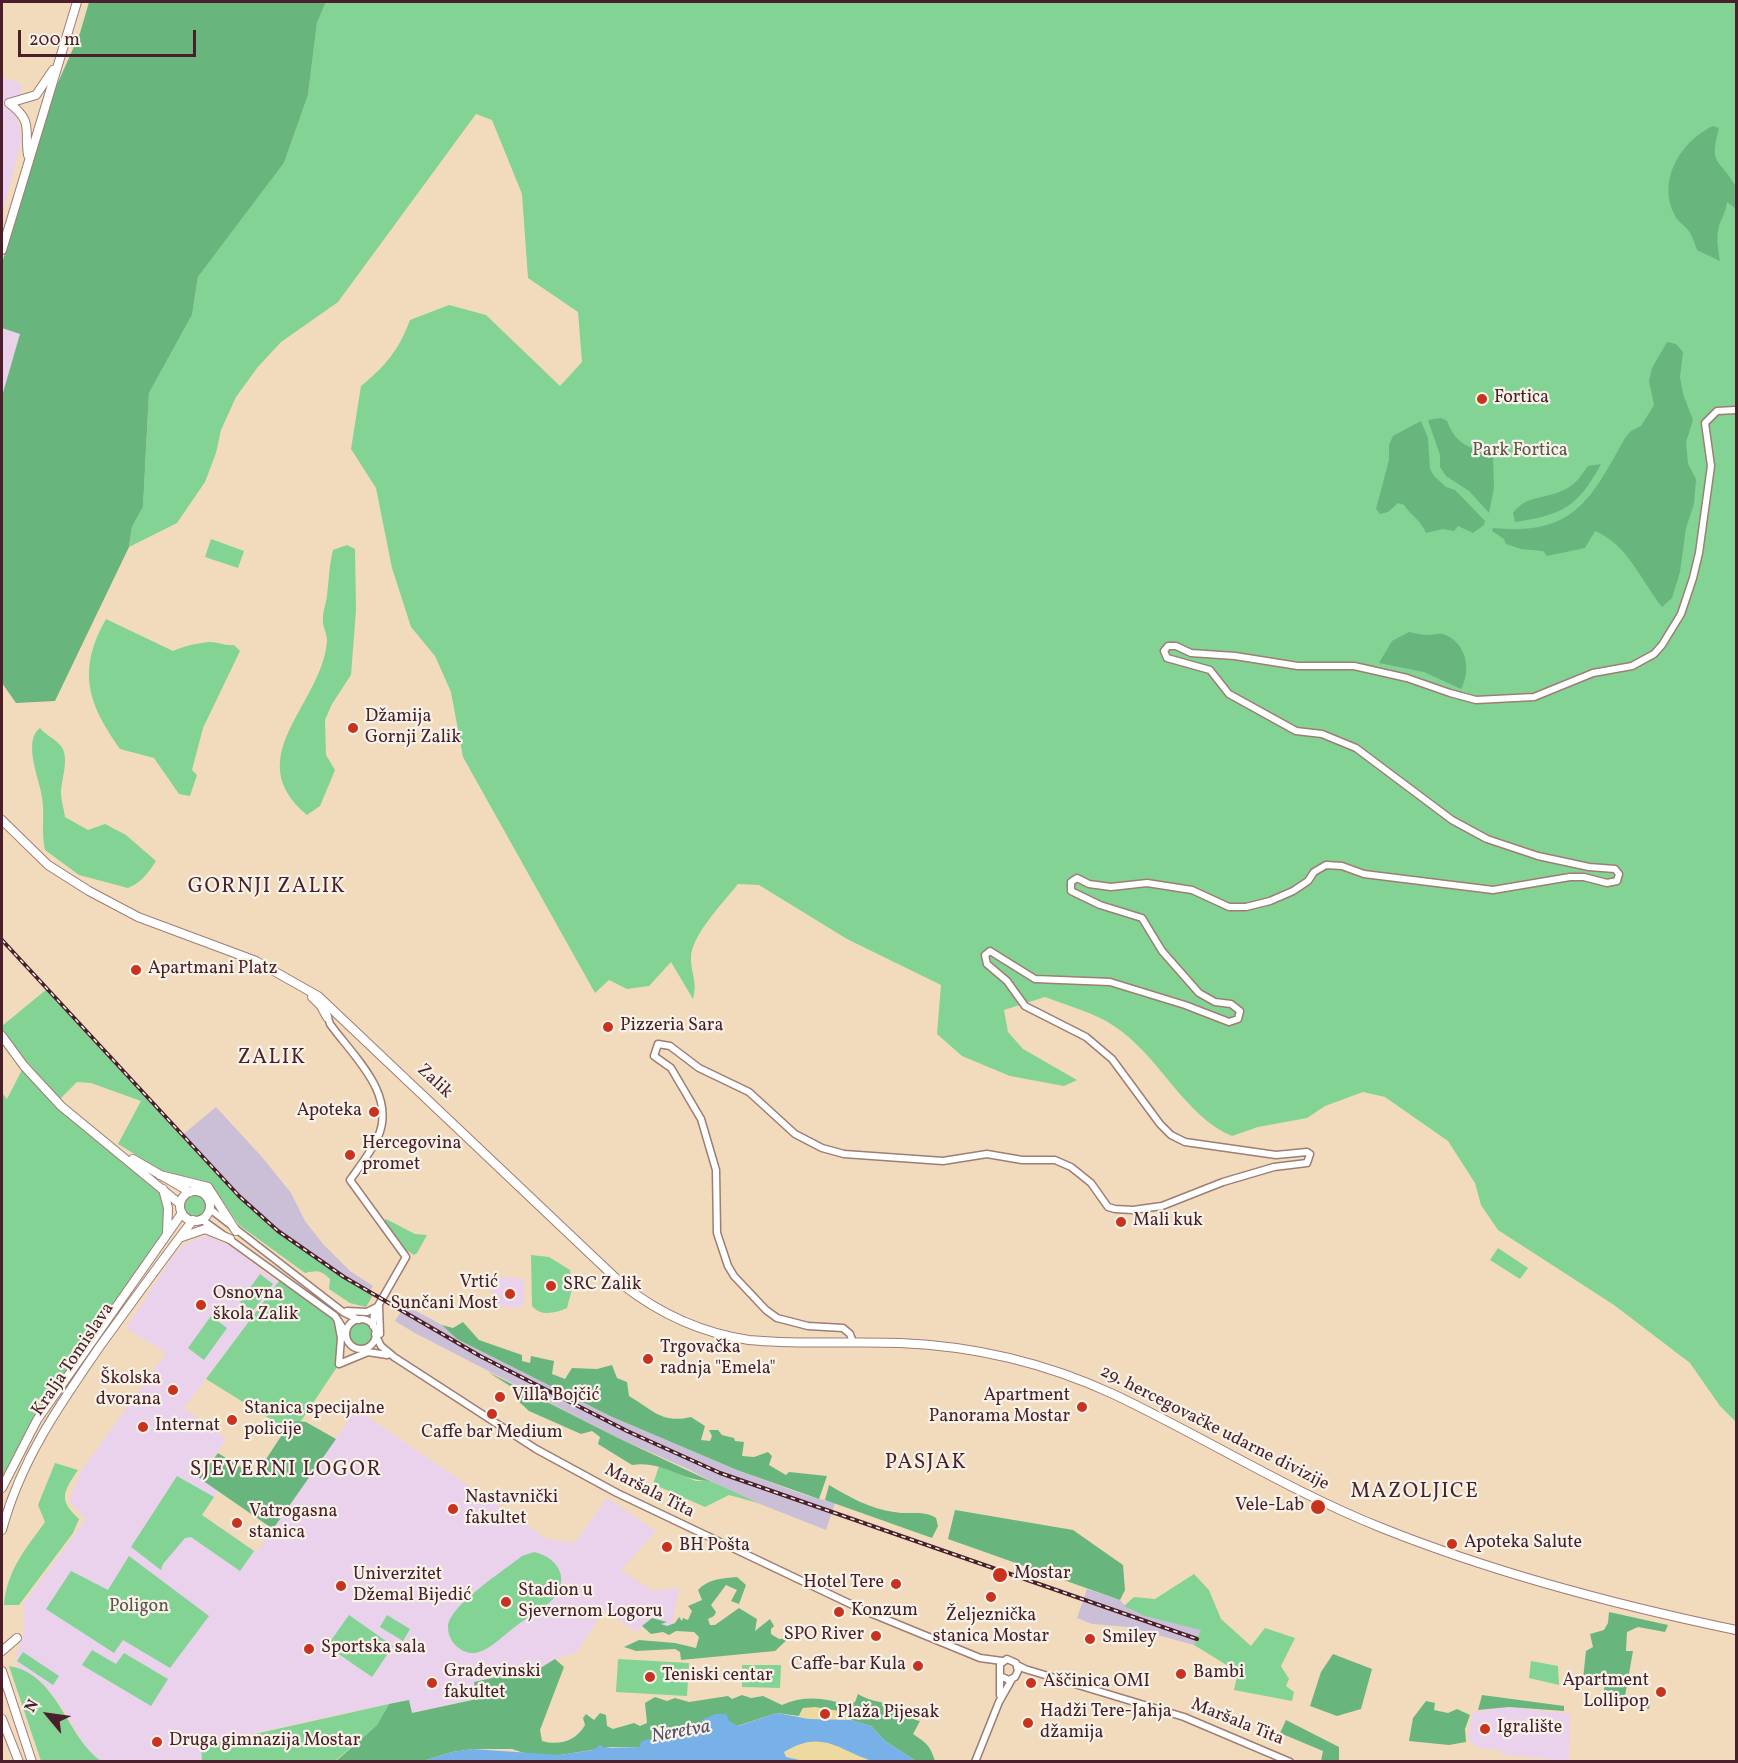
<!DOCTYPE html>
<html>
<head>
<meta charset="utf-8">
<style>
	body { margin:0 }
	#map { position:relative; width:1738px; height:1763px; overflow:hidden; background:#f2dbbc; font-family:Vollkorn,serif }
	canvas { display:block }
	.frame { position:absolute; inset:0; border:3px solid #4a1f2b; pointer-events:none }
	.north { position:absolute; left:18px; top:1685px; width:60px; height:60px; -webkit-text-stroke:4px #f7f3e8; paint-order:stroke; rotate:299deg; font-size:16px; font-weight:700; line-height:24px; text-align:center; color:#4a1f2b }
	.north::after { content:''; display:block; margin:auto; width:21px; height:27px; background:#4a1f2b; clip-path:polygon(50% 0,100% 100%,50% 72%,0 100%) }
	.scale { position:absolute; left:18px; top:30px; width:178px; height:27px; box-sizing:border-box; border:3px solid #4a1f2b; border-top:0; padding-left:8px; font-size:18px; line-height:21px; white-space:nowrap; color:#4a1f2b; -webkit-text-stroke:4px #f7f3e8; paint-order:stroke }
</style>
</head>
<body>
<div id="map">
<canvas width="1738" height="1763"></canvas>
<div class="frame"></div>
<div class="north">N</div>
<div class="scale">200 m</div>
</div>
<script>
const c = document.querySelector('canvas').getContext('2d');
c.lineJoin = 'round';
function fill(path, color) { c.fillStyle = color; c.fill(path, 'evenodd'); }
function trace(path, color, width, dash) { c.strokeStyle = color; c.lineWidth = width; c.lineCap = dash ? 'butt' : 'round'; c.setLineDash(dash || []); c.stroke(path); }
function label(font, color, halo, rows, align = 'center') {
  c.font = font + ' Vollkorn,serif'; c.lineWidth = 4.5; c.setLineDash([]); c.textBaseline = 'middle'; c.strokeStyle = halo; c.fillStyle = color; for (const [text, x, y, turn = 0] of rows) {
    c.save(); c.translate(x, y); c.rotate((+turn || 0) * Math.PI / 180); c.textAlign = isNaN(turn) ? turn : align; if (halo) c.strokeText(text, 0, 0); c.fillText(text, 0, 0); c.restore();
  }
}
fill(new Path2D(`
	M2 77 20 83 22 91 15 112 20 128 21 143 2 217Z
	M2 328 20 334 2 396Z
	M201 1237H209L227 1244 278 1282 184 1408 226 1439 200 1478 218 1491 202 1515 257 1552 352 1415 360 1412 547 1539 575 1543 607 1498 656 1531 621 1570 653 1591 679 1588 671 1630 642 1626 636 1632 604 1610 577 1652 555 1659 542 1667 475 1682 478 1698 412 1713 409 1700 340 1714 201 1745 202 1761H101L89 1752 58 1702 46 1689 18 1667 16 1655 24 1633V1603L86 1519 69 1501 81 1471 166 1353 126 1328 171 1259 182 1246Z
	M503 1277 524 1279V1302L521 1308 499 1306 492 1296 495 1279Z
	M1509 1707 1570 1714 1569 1761 1505 1755 1497 1750 1479 1748 1472 1744 1468 1738 1473 1712Z`), '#ead1ec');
fill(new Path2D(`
	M216 1107 262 1157 291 1193 305 1221 323 1244 350 1271 373 1286 369 1292 276 1232 181 1136Z
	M405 1305 442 1325 457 1339 610 1416 737 1470 805 1495 835 1503 826 1530 737 1495 688 1469 618 1438 413 1332 395 1321Z
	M1087 1589 1120 1600 1125 1606 1202 1630 1194 1645 1128 1627 1092 1624 1077 1618Z`), '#cabfd6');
fill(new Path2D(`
	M326 2H1736V1422L1720 1406 1690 1363 1614 1305 1498 1230 1481 1205 1475 1183 1448 1141 1385 1097 1363 1092 1325 1106 1307 1118 1258 1127 1232 1136C1185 1117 1158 1054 1114 1026 1093 1012 1068 1006 1045 997L1004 1010 1008 1032 1023 1049 1077 1080 1064 1086 1010 1076 962 1056 937 1034 941 985 847 939 759 885 738 884C724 902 691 935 691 958 691 975 698 981 693 999L671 962 649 986 627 989 609 980 595 993 463 757 451 692 435 656 411 627 392 568 376 488 351 449 361 386C385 367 400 348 410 320L449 305 486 315 560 386 582 362 578 312 528 278 522 194 492 120 476 114 338 302 281 342 257 368 236 397 221 430 216 453 205 482 177 523 129 547 132 527 143 507 149 393 192 315 198 277 284 163 308 95 317 23Z
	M211 539 244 551 238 568 205 557Z
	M347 545 355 549 356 610 351 675 332 704 325 720 326 755 335 770 320 806 307 815C238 757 322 705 327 641 327 633 322 626 323 618 323 611 326 603 327 596 329 580 329 566 333 550Z
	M106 619 173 651C184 646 197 643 210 642 218 642 225 646 234 645L240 651 203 728 192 770 197 775 190 796 179 794 154 758 120 749C87 703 77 670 106 619Z
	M40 728C46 735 52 737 58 743 72 754 61 779 61 793 61 801 64 809 65 817L88 830 105 824 126 835 156 861C149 872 141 883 128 888L79 875 45 850C41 832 45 815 42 797 40 781 22 741 40 728Z
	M47 989 211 1168 276 1232 373 1295 366 1307 350 1303 329 1289 330 1279C321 1270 317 1270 305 1273L239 1225 211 1184 164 1172 118 1144 141 1101 91 1083 77 1082 60 1099 2 1033V1026Z
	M24 1066 61 1106 163 1188 166 1235 60 1385 2 1488V1093L7 1099Z
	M181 1206a14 14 0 1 1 28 0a14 14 0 1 1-28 0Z
	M386 1219 415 1234 427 1235 417 1253 414 1255 397 1244 381 1223Z
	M1498 1248 1528 1268 1520 1279 1490 1260Z
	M531 1255 549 1257 570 1270 572 1289 567 1308C556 1313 541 1317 532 1306Z
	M260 1274 273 1284 253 1311 240 1302Z
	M282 1277 335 1316 340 1326 339 1364 301 1421 280 1425 206 1379Z
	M211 1316 227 1328 204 1360 188 1348Z
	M347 1334a14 14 0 1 1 28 0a14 14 0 1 1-28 0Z
	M55 1463 78 1470C63 1492 58 1500 79 1519L73 1533 19 1605H4C7 1570 25 1550 45 1522L38 1505Z
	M659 1466 696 1481H710L758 1503 729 1495 705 1507 653 1484Z
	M177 1476 214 1497 202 1515 254 1551 240 1571 191 1537 185 1538 163 1564 161 1570 131 1547Z
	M534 1552C554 1556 570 1575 556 1595 548 1607 528 1617 516 1626 505 1634 489 1651 475 1653 460 1654 448 1641 448 1627 448 1606 505 1570 522 1556Z
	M129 1556 209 1616 170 1668 123 1640 114 1653 46 1609 71 1571 108 1590Z
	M1194 1574 1209 1590 1221 1619 1251 1646 1265 1628 1295 1638 1281 1666 1289 1679 1286 1686 1294 1692 1292 1701 1234 1690 1238 1672 1194 1645 1201 1630 1145 1616 1124 1606 1134 1597 1155 1599Z
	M349 1615 393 1646 372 1677 327 1646Z
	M387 1615 410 1629 403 1641 380 1627Z
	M92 1650 116 1664 124 1653 168 1679 151 1706 82 1665Z
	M23 1652 59 1676 53 1685 17 1661Z
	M618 1659 689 1663 687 1696 616 1692Z
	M1531 1661 1558 1666 1559 1685 1529 1678Z
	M742 1665H781L780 1688 742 1687Z
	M9 1666C58 1674 66 1736 101 1761H41Z
	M389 1704 377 1725 335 1761H202L201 1746Z`), '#82d394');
fill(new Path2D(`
	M89 2H326L317 23 308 95 284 163 198 277 192 315 149 393 143 507 132 527 129 547 55 701 16 703 2 683V396L20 334 2 328V263L56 87 80 33Z
	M1713 126 1719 128C1709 165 1718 157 1735 185 1738 190 1737 202 1736 209L1727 202C1726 212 1722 217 1719 226 1716 237 1718 249 1720 261L1697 250C1695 245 1693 238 1690 233 1687 227 1681 224 1677 219 1655 184 1679 142 1713 126Z
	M1667 342 1676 344 1683 352 1680 377 1683 394 1693 420 1686 442 1688 464 1696 479 1694 504 1686 528 1680 572 1672 598 1662 607C1640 579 1628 545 1595 531L1585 548 1547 556 1543 551 1521 549 1506 544 1504 539 1492 531 1493 528C1573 536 1590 501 1625 438L1631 431 1641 426 1654 405 1649 381 1652 368Z
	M1441 418 1447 421C1457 447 1469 446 1493 455L1494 488 1489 513 1469 491 1446 476 1440 467V455L1428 420Z
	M1421 421 1428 438 1430 469 1434 476 1446 487 1455 490 1485 521 1484 525 1473 533 1458 526 1454 531 1443 529 1426 533C1421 520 1411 516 1404 505L1398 503 1388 512 1380 514 1376 509 1389 460V445L1393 436Z
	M1601 464C1578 507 1562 515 1515 522L1513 513C1526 495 1546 499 1564 490 1575 485 1581 476 1588 466Z
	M1409 632C1415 633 1422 635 1428 635 1433 635 1438 633 1443 634 1466 642 1472 669 1461 689L1424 672 1379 663 1392 641Z
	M463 1322 479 1340 522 1355V1361L530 1363 531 1356 554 1361 552 1374 565 1379 572 1368 597 1369 612 1365 617 1378 627 1382 629 1396C653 1410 662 1424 691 1417L705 1426 701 1440 710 1441 712 1436 709 1430H718L722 1435 734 1438 735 1441 744 1442 742 1456 754 1457 768 1452 772 1456 769 1465 786 1475 789 1472 827 1476 819 1499 737 1470 610 1416 457 1339 442 1325 453 1328Z
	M488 1372 618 1438 710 1481C681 1481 662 1460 632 1465L598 1444 600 1437 592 1431 581 1434 529 1411 517 1400 521 1393Z
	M297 1421 306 1422 336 1439 273 1529 199 1478 218 1453 255 1476 289 1424Z
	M829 1485C849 1497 871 1509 894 1512 909 1515 923 1510 936 1518L938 1526 932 1538 825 1500Z
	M955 1510 1073 1530 1123 1565 1125 1590 1120 1600 948 1539Z
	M737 1577 746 1585 739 1604 731 1601 737 1590 726 1585 711 1605 716 1612 714 1616 708 1619 710 1625H715L739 1608 757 1619 755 1631 770 1619 774 1626 771 1629V1634L779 1639 789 1638 775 1651 681 1660 680 1652 675 1649 636 1651 624 1647 639 1640 675 1643 696 1648 699 1637 694 1632 676 1631 669 1635 663 1632 651 1634 642 1626 652 1618 667 1622 661 1624 667 1626 675 1623 679 1617 682 1621 683 1618 688 1620 692 1611 688 1606 702 1600 698 1590C708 1579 723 1578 737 1577Z
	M1609 1612 1668 1625 1665 1632 1638 1627 1627 1632 1626 1651H1633L1625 1696 1651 1699 1649 1709 1630 1702 1603 1698 1605 1683 1583 1679 1586 1651 1593 1647 1590 1634 1604 1630 1608 1623Z
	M1333 1654 1372 1669 1361 1709 1337 1716 1310 1706 1321 1672Z
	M555 1659 564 1667 540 1730 542 1741C559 1746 576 1741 585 1725L583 1718 586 1714 594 1720 600 1713 606 1715 607 1726 613 1729 634 1723 640 1726 647 1723 645 1703 655 1697 667 1701 675 1698 689 1702 728 1696 732 1699 742 1695 751 1698 763 1696 782 1705C804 1695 825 1698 847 1705L855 1702 858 1694C869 1701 879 1701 890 1705 903 1709 903 1717 920 1721L913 1734C928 1744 930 1746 935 1761H916L885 1741 871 1726 851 1720 850 1713 803 1708 799 1716 777 1713 737 1726 730 1722 672 1732 641 1747H611L560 1755H530L512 1749H473L452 1752 423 1761 335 1762 377 1725 389 1704 409 1700 412 1713 477 1699 474 1682 542 1667Z
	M1482 1695 1564 1706V1711L1509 1707 1478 1710Z
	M1426 1701 1435 1703 1434 1710 1448 1713 1457 1709 1470 1715 1465 1729 1466 1742 1449 1745 1409 1741 1413 1718Z
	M1286 1720 1339 1747V1761H1321L1323 1751 1280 1733Z`), '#69b57e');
fill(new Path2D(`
	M815 1707 851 1713V1720L809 1719 799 1716 803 1708Z
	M818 1740 839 1745 875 1761H804L786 1757 784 1753 796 1745Z`), '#eeda9e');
fill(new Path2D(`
	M777 1713 809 1719 851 1720 871 1726 885 1741 916 1761C904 1762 889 1763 877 1762 840 1753 825 1727 784 1752L786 1757 804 1761H830H423L452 1752 473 1749 560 1755 593 1750 600 1745 605 1748 640 1747 641 1742 648 1739 653 1741 672 1732 702 1726V1720L715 1714H726L730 1722 738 1726Z`), '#78b0e8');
const tertiary = new Path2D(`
	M327 1014 330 1024C353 1056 397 1094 378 1137 371 1152 360 1166 350 1180L406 1257 374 1313 373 1326
	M210 1209 343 1312 359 1320
	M201 1219 335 1316 346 1333
	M379 1306 380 1334
	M347 1311 367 1312 377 1307
	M346 1334a15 15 0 1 1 30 0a15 15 0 1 1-30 0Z
	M338 1322 341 1338 339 1364
	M375 1334 381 1346 394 1357 536 1449 617 1493 863 1610 980 1658 1002 1661
	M853 1342 850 1334 843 1328 808 1326 777 1318 766 1310 734 1276 728 1266 717 1233 716 1170 701 1119 671 1068 654 1056 658 1044 670 1046 699 1068 749 1092 795 1134 822 1148 844 1154 943 1161 987 1154 1022 1160H1055L1071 1167 1091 1183 1108 1207 1115 1209 1133 1210 1162 1206 1223 1182 1274 1167 1307 1163 1310 1154 1307 1152 1276 1155 1185 1142 1171 1135 1160 1124 1112 1059 1086 1037 1025 1006 1007 981 987 964 985 955 990 951 1035 979 1110 982 1185 1005 1229 1022 1238 1019 1240 1011 1231 1004 1215 1002 1199 993 1162 951 1142 918 1100 905 1071 891V882L1077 878 1089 884 1111 887 1147 883 1192 890 1229 907H1246L1270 901 1293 891 1308 881 1314 872 1326 865 1342 866 1364 874 1493 890 1570 877H1584L1607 883 1617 881 1619 874 1615 869 1589 867 1538 856 1487 839 1452 820 1356 748 1322 734 1296 731 1229 694 1210 670 1167 658 1164 651 1168 646H1176L1191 653 1235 656 1298 666H1354L1407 678 1450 693 1476 700 1534 697 1593 673 1632 666 1654 654 1662 645 1681 614 1693 578 1699 553 1711 466 1705 423 1717 411 1736 410
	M339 1364 368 1352 387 1355
	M1017 1665 1025 1669 1184 1717 1290 1762
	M1000 1695V1664L1007 1659 1016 1663 1018 1671 1015 1677 1009 1680 1000 1676
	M975 1762 999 1702 1012 1679`);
const primary = new Path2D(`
	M9 103 36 95 53 70
	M9 103C34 122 24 129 28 155
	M2 250 77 2
	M2 820 48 865 89 891 138 917 256 961 318 996 623 1285C660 1314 701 1333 749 1340 799 1345 850 1341 900 1343 975 1346 1046 1363 1113 1394 1204 1437 1289 1491 1382 1528 1497 1574 1616 1605 1736 1630
	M312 997 321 1006 327 1017
	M2 1036 24 1066 61 1106 180 1204
	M133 1159 190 1192
	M160 1175 208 1187 236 1231
	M163 1189 168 1208 167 1233
	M180 1206a15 15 0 1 1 30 0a15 15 0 1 1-30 0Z
	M182 1237 205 1229 230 1239
	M2 1488 37 1420 182 1213
	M2 1530C20 1462 58 1407 98 1349 129 1306 160 1263 193 1220
	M2 1651 17 1638
	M2 1671 32 1762
	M2 1719 19 1762`);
trace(tertiary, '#9e7d74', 9);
trace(primary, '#9e7d74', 10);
trace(tertiary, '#fff', 6);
trace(primary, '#fff', 8);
const rail = new Path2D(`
	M2 940 239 1196 278 1231 344 1277 480 1356 627 1431 720 1473 1197 1639`);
trace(rail, '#4a1f2b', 4);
trace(rail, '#f7f3e8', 1.5, [4.5]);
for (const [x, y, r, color] of [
	[1482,399,6,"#c8321e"],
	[353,728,6,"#c8321e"],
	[136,970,6,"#c8321e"],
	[608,1027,6,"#c8321e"],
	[374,1112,6,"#c8321e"],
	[350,1155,6,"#c8321e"],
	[1121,1222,6,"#c8321e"],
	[551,1286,6,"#c8321e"],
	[510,1294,6,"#c8321e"],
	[201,1305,6,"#c8321e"],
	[648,1359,6,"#c8321e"],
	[173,1390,6,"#c8321e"],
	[500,1397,6,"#c8321e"],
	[1082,1407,6,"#c8321e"],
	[492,1414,6,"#c8321e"],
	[232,1420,6,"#c8321e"],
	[143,1427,6,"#c8321e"],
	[1318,1507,8,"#c8321e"],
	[453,1509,6,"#c8321e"],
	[237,1523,6,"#c8321e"],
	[1452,1544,6,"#c8321e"],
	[667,1547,6,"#c8321e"],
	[1000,1575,8,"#c8321e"],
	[896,1584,6,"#c8321e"],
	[341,1586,6,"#c8321e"],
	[991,1597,6,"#c8321e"],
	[506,1602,6,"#c8321e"],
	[839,1612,6,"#c8321e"],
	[876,1636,6,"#c8321e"],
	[1090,1639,6,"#c8321e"],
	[309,1649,6,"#c8321e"],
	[918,1666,6,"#c8321e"],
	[1181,1674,6,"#c8321e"],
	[650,1677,6,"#c8321e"],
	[432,1683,6,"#c8321e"],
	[1031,1683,6,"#c8321e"],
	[1661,1692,6,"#c8321e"],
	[825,1714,6,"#c8321e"],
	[1028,1723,6,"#c8321e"],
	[1485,1729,6,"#c8321e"],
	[157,1742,6,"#c8321e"]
]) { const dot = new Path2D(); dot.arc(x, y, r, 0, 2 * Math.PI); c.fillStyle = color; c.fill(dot); trace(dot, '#f7f3e8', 2); }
label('18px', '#4a1f2b', '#f7f3e8', [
	["Fortica",1494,399],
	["Džamija",365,718],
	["Gornji Zalik",365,739],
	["Apartmani Platz",148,970],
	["Pizzeria Sara",620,1027],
	["Apoteka",362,1112,"right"],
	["Hercegovina",362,1145],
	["promet",362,1166],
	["Mali kuk",1133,1222],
	["Vrtić",498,1284,"right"],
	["Sunčani Most",498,1305,"right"],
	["SRC Zalik",563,1286],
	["Osnovna",213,1295],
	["škola Zalik",213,1316],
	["Trgovačka",660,1349],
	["radnja \"Emela\"",660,1370],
	["Školska",161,1380,"right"],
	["dvorana",161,1401,"right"],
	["Villa Bojčić",512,1397],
	["Apartment",1070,1397,"right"],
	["Panorama Mostar",1070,1418,"right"],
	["Stanica specijalne",244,1410],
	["policije",244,1431],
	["Internat",155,1427],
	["Caffe bar Medium",492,1434,"center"],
	["Nastavnički",465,1499],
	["fakultet",465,1520],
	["Vele-Lab",1304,1507,"right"],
	["Vatrogasna",249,1513],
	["stanica",249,1534],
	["Apoteka Salute",1464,1544],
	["BH Pošta",679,1547],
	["Mostar",1014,1575],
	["Univerzitet",353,1576],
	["Džemal Bijedić",353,1597],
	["Hotel Tere",884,1584,"right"],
	["Stadion u",518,1592],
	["Sjevernom Logoru",518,1613],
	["Konzum",851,1612],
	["Željeznička",991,1617,"center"],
	["stanica Mostar",991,1638,"center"],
	["SPO River",864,1636,"right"],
	["Smiley",1102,1639],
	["Sportska sala",321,1649],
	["Caffe-bar Kula",906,1666,"right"],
	["Građevinski",444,1673],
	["fakultet",444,1694],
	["Bambi",1193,1674],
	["Teniski centar",662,1677],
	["Apartment",1649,1682,"right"],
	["Lollipop",1649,1703,"right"],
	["Aščinica OMI",1043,1683],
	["Hadži Tere-Jahja",1040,1713],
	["džamija",1040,1734],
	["Plaža Pijesak",837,1714],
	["Igralište",1497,1729],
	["Druga gimnazija Mostar",169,1742]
], 'left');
label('18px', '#5b554a', '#f7f3e8', [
	["Park Fortica",1520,452],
	["Poligon",139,1608]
]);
label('18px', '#4a1f2b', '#f7f3e8', [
	["Zalik",434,1082,43],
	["Kralja Tomislava",74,1360,-56],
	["29. hercegovačke udarne divizije",1214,1429,27],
	["Maršala Tita",649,1492,27],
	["Maršala Tita",1237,1723,22]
]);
label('italic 20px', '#5a526d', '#f7f3e8', [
	["Neretva",681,1733,-10]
]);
c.letterSpacing = '1.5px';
label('21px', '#4a1f2b', '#f7f3e8', [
	["GORNJI ZALIK",267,888],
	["ZALIK",272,1059],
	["PASJAK",926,1464],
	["SJEVERNI LOGOR",286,1471],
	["MAZOLJICE",1415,1493]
]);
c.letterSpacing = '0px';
</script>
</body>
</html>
